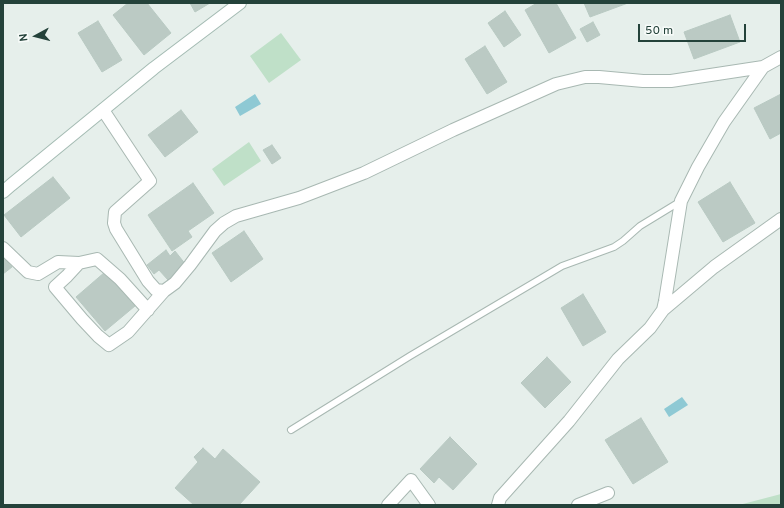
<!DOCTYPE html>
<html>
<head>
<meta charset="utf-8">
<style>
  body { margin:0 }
  #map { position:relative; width:784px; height:508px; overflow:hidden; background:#e6efeb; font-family:Overpass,sans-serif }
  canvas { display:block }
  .frame { position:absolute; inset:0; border:4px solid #24423a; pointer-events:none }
  .north { position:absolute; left:16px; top:16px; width:40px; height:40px; -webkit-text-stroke:3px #f7fbf9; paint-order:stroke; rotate:263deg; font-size:11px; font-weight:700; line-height:16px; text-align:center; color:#24423a }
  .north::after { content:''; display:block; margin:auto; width:14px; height:18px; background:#24423a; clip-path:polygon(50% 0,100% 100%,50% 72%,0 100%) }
  .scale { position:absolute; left:638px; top:24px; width:108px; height:18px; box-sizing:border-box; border:2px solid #24423a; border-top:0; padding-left:5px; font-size:12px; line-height:14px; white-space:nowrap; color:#24423a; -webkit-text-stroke:3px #f7fbf9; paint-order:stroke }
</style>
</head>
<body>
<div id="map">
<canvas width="784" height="508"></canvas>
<div class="frame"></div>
<div class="north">N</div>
<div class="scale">50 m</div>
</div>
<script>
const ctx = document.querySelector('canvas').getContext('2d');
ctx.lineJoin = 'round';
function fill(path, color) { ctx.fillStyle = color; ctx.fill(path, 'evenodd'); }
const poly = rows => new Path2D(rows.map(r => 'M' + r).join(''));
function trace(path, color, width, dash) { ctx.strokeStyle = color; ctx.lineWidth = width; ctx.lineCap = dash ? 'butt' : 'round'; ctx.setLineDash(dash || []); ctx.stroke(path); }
const green = poly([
  [281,33,301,60,269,83,250,56],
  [249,142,261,161,224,186,212,169],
  [781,494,781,505,739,505]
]);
const water = poly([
  [255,94,261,104,240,116,235,107],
  [682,397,688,405,669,417,664,409]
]);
const building = poly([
  [128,3,147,3,171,33,144,55,113,15,128,3],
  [190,3,210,3,195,12,190,3],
  [537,3,556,3,576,38,549,53,525,10,537,3],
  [584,3,628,3,590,17,584,3],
  [505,11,521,35,504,47,488,23,505,11],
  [730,15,740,42,694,59,684,32,730,15],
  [98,21,122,60,102,72,78,33,98,21],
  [593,22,600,35,587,42,580,29,593,22],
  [485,46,507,82,487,94,465,59,485,46],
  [781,94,781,133,770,139,754,108,781,94],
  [181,110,198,132,165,157,148,135,181,110],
  [272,145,281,158,272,164,263,150,272,145],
  [53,177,70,198,21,237,4,215,53,177],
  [730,182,755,223,723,242,698,202,730,182],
  [193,183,214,213,188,231,192,237,172,251,148,215,193,183],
  [244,231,263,259,231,282,212,253,244,231],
  [166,250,170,256,175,251,186,265,168,280,159,270,154,274,147,265,166,250],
  [3,256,12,267,3,274,3,256],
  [105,272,135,306,105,331,76,297,105,272],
  [583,294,606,332,583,346,561,308,583,294],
  [547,357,571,382,545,408,521,383,547,357],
  [641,418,668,462,633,484,605,440,641,418],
  [450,437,477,464,453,490,439,477,434,483,420,469,450,437],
  [203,448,215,459,223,449,260,482,239,505,194,505,175,488,198,462,194,457,203,448]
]);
const service = poly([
  [291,430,410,356,562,266,614,247,623,241,640,226,681,201]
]);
const minor = poly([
  [103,110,150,181,115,212,114,223,116,229,148,281,156,290,164,291,175,283,190,265,215,231,224,223,236,216,299,198,364,173,453,130,556,84,585,77,599,77,643,81,671,81,763,67,781,57],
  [3,248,28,272,38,274,58,262,79,263],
  [148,310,120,279,97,259,79,263,67,276,55,287,82,319,98,336,109,345,128,332,164,291],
  [663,310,714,267,781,219],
  [388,505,411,480,429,505],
  [498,505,500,498,569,421,618,359,650,328,663,310,665,301,681,201,698,167,724,122,763,67],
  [578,505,608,493]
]);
const secondary = poly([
  [3,192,11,185,154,68,240,3]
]);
fill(green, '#bfe0c8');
fill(water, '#8ec9d4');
fill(building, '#bbcac4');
trace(building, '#b8c9c2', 1);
trace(service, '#a8b8b2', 8);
trace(minor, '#a8b8b2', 14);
trace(secondary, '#a4bbb3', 14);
trace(service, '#fff', 6);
trace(minor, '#fff', 12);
trace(secondary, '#fff', 12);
</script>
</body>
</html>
